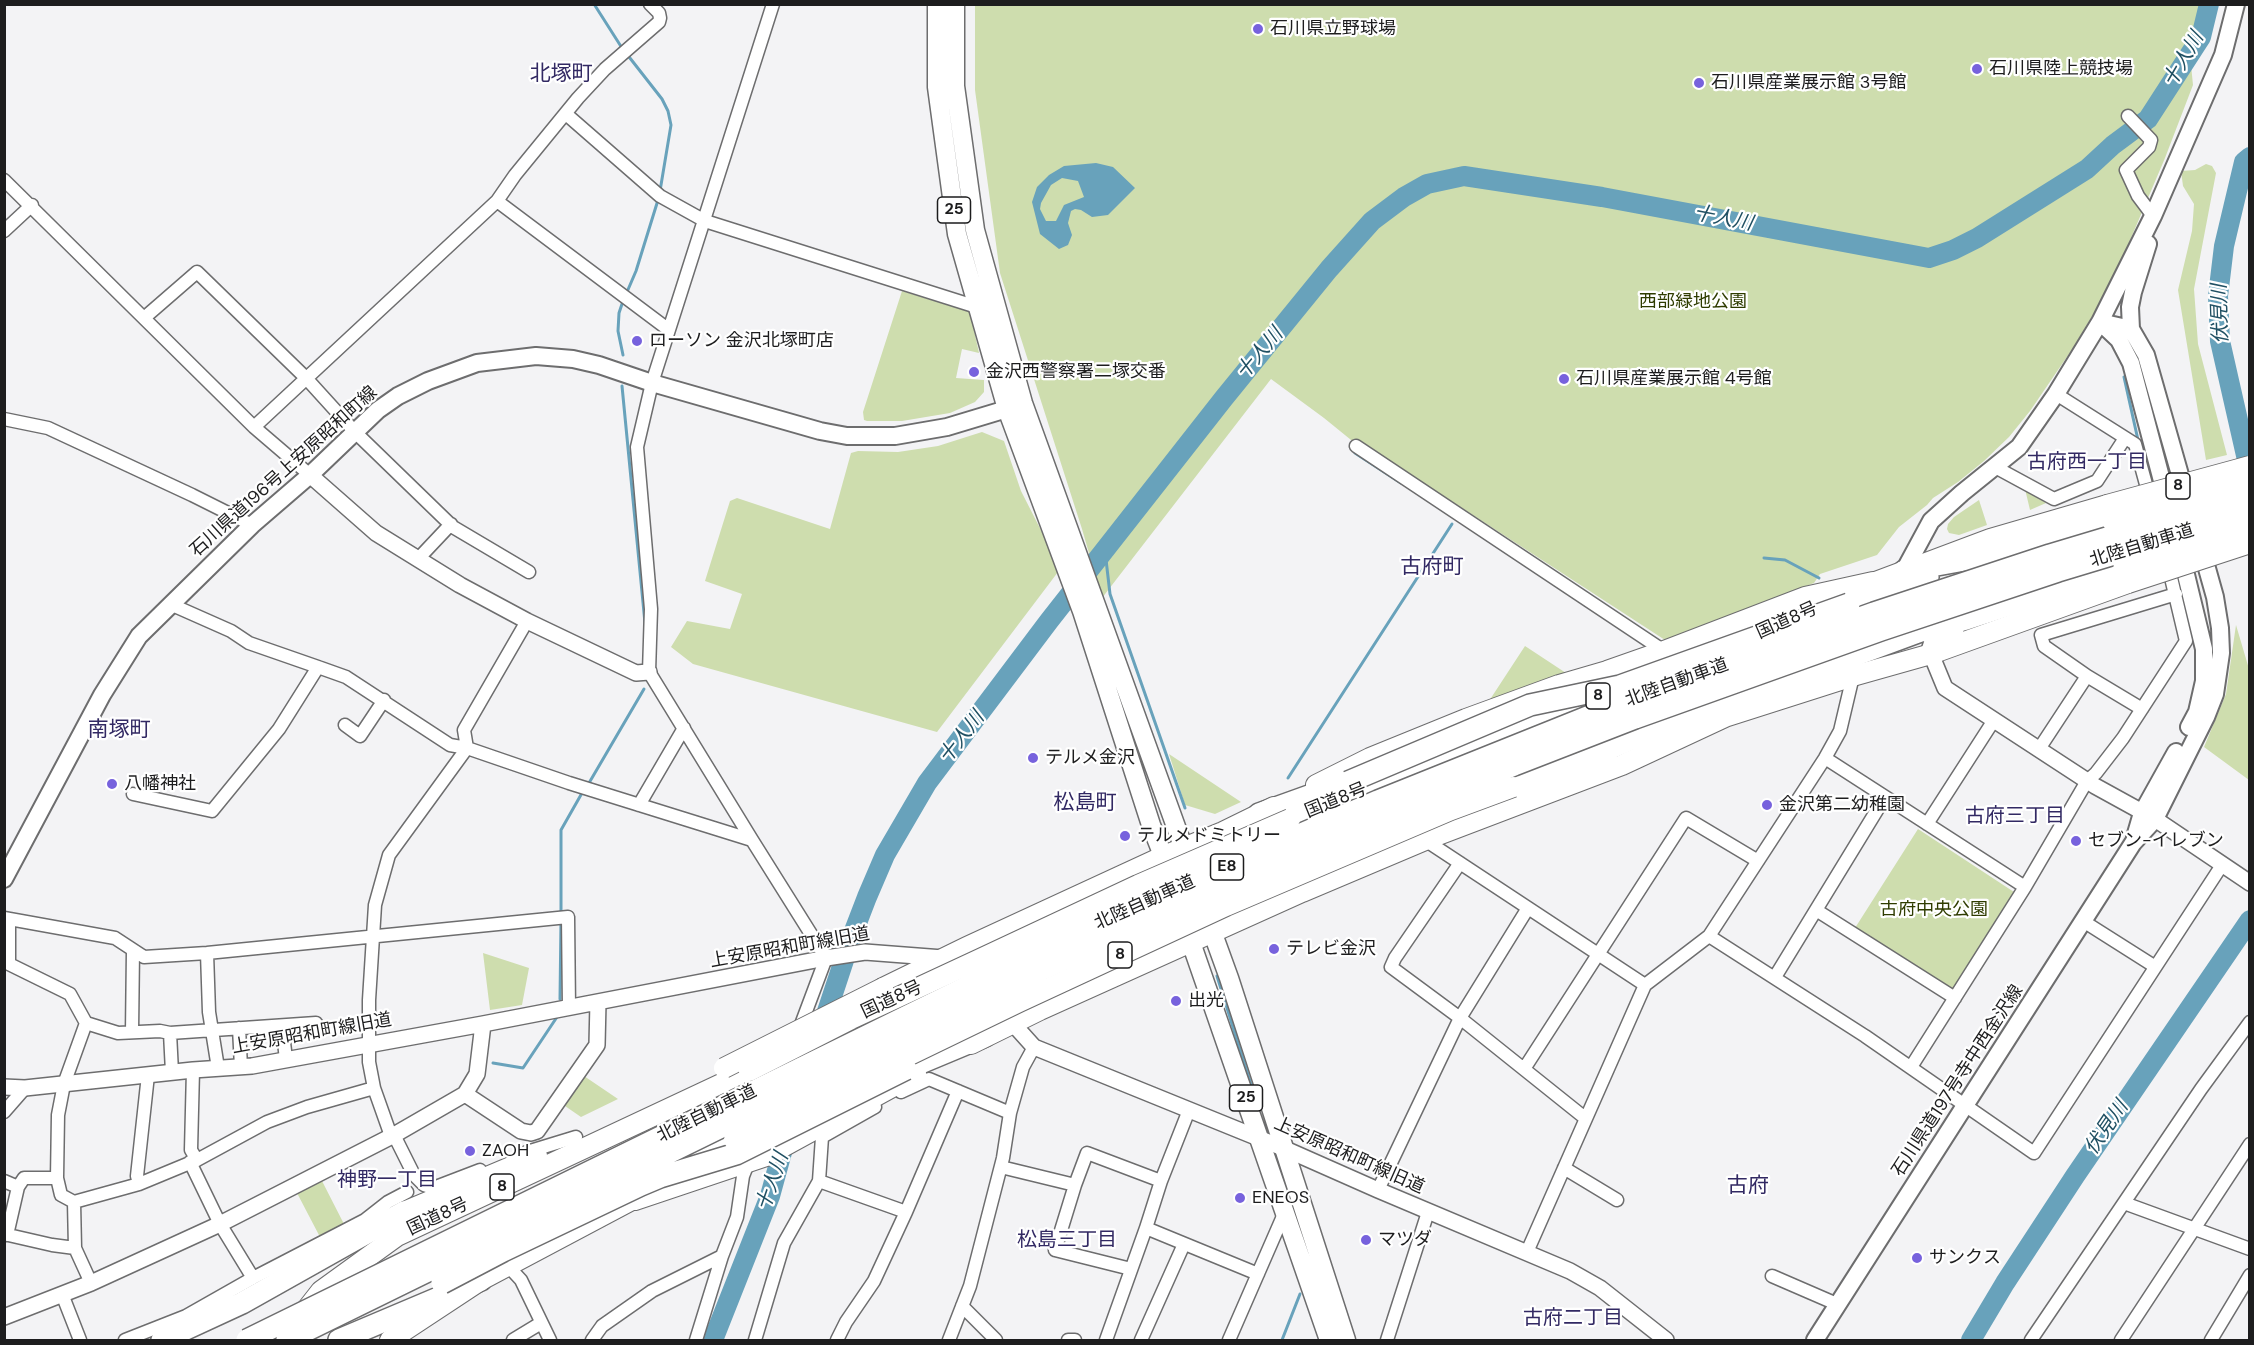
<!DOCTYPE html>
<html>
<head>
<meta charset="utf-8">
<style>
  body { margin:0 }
  #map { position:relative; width:2254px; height:1345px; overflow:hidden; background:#f3f3f5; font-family:"DM Sans",sans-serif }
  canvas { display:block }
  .frame { position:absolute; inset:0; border:6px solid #1d1d1e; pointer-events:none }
</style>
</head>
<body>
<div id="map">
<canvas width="2254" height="1345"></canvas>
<div class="frame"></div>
</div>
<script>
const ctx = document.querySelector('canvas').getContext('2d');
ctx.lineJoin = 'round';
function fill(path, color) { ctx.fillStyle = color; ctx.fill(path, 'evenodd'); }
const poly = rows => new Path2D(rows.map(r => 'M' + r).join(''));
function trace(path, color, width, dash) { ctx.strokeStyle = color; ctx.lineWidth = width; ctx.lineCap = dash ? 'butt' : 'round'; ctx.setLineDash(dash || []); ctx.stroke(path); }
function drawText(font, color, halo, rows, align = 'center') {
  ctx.font = font + ' "DM Sans","Noto Sans JP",sans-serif'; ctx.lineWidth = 4.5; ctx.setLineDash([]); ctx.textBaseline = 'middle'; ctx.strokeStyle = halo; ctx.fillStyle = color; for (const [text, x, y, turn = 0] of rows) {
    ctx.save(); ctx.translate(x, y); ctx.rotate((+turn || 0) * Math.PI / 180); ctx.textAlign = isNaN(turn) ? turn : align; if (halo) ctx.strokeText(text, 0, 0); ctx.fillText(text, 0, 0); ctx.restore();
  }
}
const green = poly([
  [975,5,2204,5,2189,45,2193,85,2165,158,2111,285,2073,348,2030,411,2009,437,1984,461,1958,482,1933,498,1927,505,1899,527,1877,555,1820,574,1814,583,1665,640,1359,441,1356,444,1324,418,1271,379,1102,598,1082,529,1000,273,975,90],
  [2206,164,2212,166,2216,173,2194,289,2198,344,2227,455,2206,460,2178,290,2192,231,2194,204,2183,186,2181,171,2195,170],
  [902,291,970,312,979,353,962,349,956,378,984,380,984,392,975,402,950,413,902,421,867,421,864,420,863,412],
  [982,432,1004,441,1021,491,1047,542,1058,572,937,732,693,664,671,647,687,621,730,629,742,594,705,581,730,501,737,498,830,529,851,453,858,451,898,452,938,446],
  [2025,489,2046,503,2030,510],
  [1979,500,1987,525,1959,535,1949,533,1947,529,1948,524,1954,517],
  [2236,625,2249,669,2249,780,2204,747,2226,694],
  [1525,646,1566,673,1489,701],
  [1169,754,1241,802,1215,814,1185,805],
  [1918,829,2014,892,1953,989,1855,928],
  [483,953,529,968,522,1005,490,1010],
  [584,1076,618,1099,581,1117,565,1106],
  [322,1181,345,1226,320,1237,297,1193]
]);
const water = poly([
  [1096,163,1113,167,1135,188,1108,215,1092,217,1081,210,1075,209,1071,211,1068,223,1072,235,1068,245,1059,249,1040,234,1032,202,1037,187,1049,175,1064,166],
  [1062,178,1078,181,1084,197,1064,205,1056,221,1046,221,1040,209,1041,203,1051,185]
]);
const stream = poly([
  [594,4,622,48],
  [626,53,662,99,668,111,671,125,660,191],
  [627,292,636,271,658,200],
  [622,304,619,313,618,331,623,355],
  [2124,377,2138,440],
  [622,386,645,623],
  [1355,453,1401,483],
  [1105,551,1110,594,1185,808],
  [1764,558,1785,560,1819,578],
  [1288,778,1452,524],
  [589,783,644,689],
  [561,914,561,830,582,793],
  [1217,976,1259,1110],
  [560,999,561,920],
  [493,1063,523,1068,557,1017],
  [1282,1340,1300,1294]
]);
const river = poly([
  [2250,157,2244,162,2224,246,2218,296,2220,341,2250,473],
  [806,1075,852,936,867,897,885,855,927,783,1049,621,1224,398,1329,269,1372,221,1404,197,1427,184,1464,176,1602,197,1929,258,1953,250,1977,238,2087,169,2113,145,2148,119,2201,37,2209,4],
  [713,1340,770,1196,787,1134],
  [1971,1340,2005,1283,2075,1176,2250,920]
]);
const minor = poly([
  [773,4,652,383,637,447,651,609,649,672,752,840,826,958,799,1030],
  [566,114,660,196,705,221,977,307],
  [2128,116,2151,140,2149,147,2126,170,2138,196,2153,216],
  [4,180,254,427,310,475],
  [497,201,669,330],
  [4,231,32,205],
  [144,318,197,272,306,378,355,432,453,527,529,572],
  [2056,394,2135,444,2150,499],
  [4,419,48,428,192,495,252,525],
  [254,427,497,201,515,175,578,98,605,69,659,22,660,18,659,13,650,4],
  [1356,446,1664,651],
  [1995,467,2054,499,2097,481,2125,438],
  [418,559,451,524],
  [318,667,346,677,450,745,467,748,569,783,752,840],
  [2087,676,2044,646,2041,635,2176,594],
  [345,725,360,736,384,700],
  [2039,749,2087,676,2142,709],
  [1825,758,2025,887],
  [133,794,212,811,279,729,318,667,249,643,231,631,170,604],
  [639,805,684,728],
  [1927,824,1994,720],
  [1425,840,1645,985],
  [1460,863,1395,958,1391,967,1460,1018,1585,1118],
  [1816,910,1955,998],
  [4,918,115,938,144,957,207,953,568,917,569,1008],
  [9,919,9,964,70,994,86,1023,118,1033,160,1031,170,1033,316,1023],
  [2083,921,2154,966],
  [1709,936,1825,758,1840,731,1853,676],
  [207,953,209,1012,218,1068],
  [1775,977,1885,797],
  [282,1026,286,1059],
  [239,1028,241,1067],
  [132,1032,133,950],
  [170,1033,172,1072],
  [1911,1067,2025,887,2087,781,2096,773,2123,738,2186,641,2168,565],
  [1524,1069,1686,818,1758,861],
  [193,1070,191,1150,197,1160],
  [901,1092,929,1079,1010,1113],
  [4,1112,25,1088],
  [394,1135,414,1175,424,1185,433,1188,480,1170],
  [391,1136,374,1088,369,1062,369,1000,375,905,389,855,467,748,464,730,527,621],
  [527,1152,576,1137],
  [190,1162,220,1224,253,1278,365,1220,388,1202,407,1192],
  [1001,1167,1075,1185,1087,1153,1161,1181,1146,1228,1258,1274],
  [1564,1168,1617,1200],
  [4,1181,18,1187,24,1178,57,1178],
  [819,1181,906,1212,874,1281,846,1322,837,1340],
  [1161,1181,1189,1110],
  [139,1184,137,1176,148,1075],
  [1075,1185,1055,1250,1131,1269],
  [1378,1190,1460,1018,1528,908],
  [74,1202,61,1195,57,1178,58,1115,64,1084,86,1023],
  [2124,1203,2250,1249],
  [906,1212,958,1091],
  [4,1234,52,1245,75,1248],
  [7,1235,18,1187],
  [1527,1252,1645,985,1709,936,1865,1036,2034,1153,2222,865],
  [508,1266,521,1280,550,1340],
  [1772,1276,1839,1305],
  [91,1283,75,1248,74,1202,139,1184,197,1160,267,1122,307,1107,374,1088],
  [62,1294,80,1340],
  [962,1306,996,1340],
  [125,1340,186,1316,253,1278],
  [513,1340,541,1323],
  [592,1340,602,1326,652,1291,722,1256],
  [696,1340,722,1256,737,1217,743,1176,750,1158],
  [755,1340,784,1243,819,1181,822,1137,875,1107],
  [949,1340,970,1286,1003,1158,1010,1113,1023,1067,1034,1047],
  [1068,1340,1075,1340],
  [1106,1340,1146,1228],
  [1141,1340,1184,1244],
  [1229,1340,1284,1214],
  [1387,1340,1428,1212],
  [2031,1340,2201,1089,2250,1022],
  [2121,1340,2250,1144],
  [2211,1340,2250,1275]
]);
const tertiary = poly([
  [310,475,376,533,460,585,527,621,636,673,649,672],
  [1931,654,1945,688,2095,786,2155,819,2250,883],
  [1007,1017,1034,1047,1283,1148,1378,1190,1570,1271,1600,1288,1666,1340],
  [4,1087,25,1088,193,1070,252,1066,483,1024,826,958,865,952,943,958],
  [465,1094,477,1074,483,1024],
  [4,1317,91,1283,220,1224,394,1135,465,1094,521,1131,531,1133,537,1131,597,1045,598,1002]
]);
const secondary = poly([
  [2100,322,2131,329,2146,355,2186,496],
  [2100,322,2119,340,2131,363,2167,500],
  [2131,329,2130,307,2133,292,2148,244],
  [2181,554,2204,649,2204,681,2197,712,2189,727],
  [1904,571,1931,521,1962,493,2019,447,2056,394,2100,322,2153,216,2223,55,2236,4],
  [2135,837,2142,813,2176,752],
  [4,879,102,695,139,636,252,525,310,475,378,410,398,396,428,381,477,363,536,356,573,359,599,365,652,383,820,431,847,436,895,436,947,427,1020,405],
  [1815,1340,2133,843,2155,819,2206,717,2215,694,2221,653,2220,628,2215,597,2201,547]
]);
const primary = poly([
  [937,4,937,87,957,234,1007,409,1082,611,1151,825,1169,871],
  [955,4,955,86,975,230,1023,403,1188,860],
  [1208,920,1229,978,1346,1340],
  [1186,928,1329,1340]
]);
const trunk = poly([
  [1862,587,1990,539,2107,505],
  [1712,721,1853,676,1931,654,2128,583],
  [1316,785,1370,758,1466,719,1559,685,1607,671,1664,651,1805,597,1873,582],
  [1513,787,1606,752],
  [1290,819,1583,701],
  [883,988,967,947,1164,856,1223,832,1274,807],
  [971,1044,1040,1010,1302,892,1425,840,1622,765,1725,717],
  [694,1161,734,1140],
  [635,1200,766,1156,916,1074],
  [404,1212,537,1156],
  [303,1314,321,1291,397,1236,749,1071],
  [390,1340,481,1280,645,1193]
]);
const motorway = poly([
  [1904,571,1992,555,2112,520],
  [1849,604,1928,577],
  [1931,654,1936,639,1942,632,1955,625],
  [1591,757,1645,733,1921,631,1966,619,2124,567],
  [1259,814,1348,782],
  [906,1069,985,1036],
  [162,1340,242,1303,404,1212],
  [339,1340,481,1280]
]);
const trunkBridge = poly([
  [2107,505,2250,466],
  [2128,583,2250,543],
  [724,1068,883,988],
  [749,1071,851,1019,980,959,1138,885,1290,819],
  [734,1140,1019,1002,1226,906,1451,810,1513,787]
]);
const motorwayBridge = poly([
  [2112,520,2250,479],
  [2124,567,2250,528],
  [1348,782,1530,705,1620,686,1849,604],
  [442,1283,503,1251,641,1185,660,1177,736,1154,906,1069],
  [247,1340,1034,954,1156,897,1378,801,1625,702,1874,613,2050,555,2250,495],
  [287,1340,1041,970,1164,914,1392,816,1514,765,1635,718,1881,630,2058,571,2250,513]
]);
const markers = [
  [1258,29,6,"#7762dd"],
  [1977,69,6,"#7762dd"],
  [1699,83,6,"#7762dd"],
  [637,341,6,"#7762dd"],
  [974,372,6,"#7762dd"],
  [1564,379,6,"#7762dd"],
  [1033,758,6,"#7762dd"],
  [112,784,6,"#7762dd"],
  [1767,805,6,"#7762dd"],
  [1125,836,6,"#7762dd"],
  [2076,841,6,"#7762dd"],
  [1274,949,6,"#7762dd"],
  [1176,1001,6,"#7762dd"],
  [470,1151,6,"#7762dd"],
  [1240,1198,6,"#7762dd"],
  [1366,1240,6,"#7762dd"],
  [1917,1258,6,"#7762dd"]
];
const shields = [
  [954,210,33],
  [2178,486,24],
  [1598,696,24],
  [1227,867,33],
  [1120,955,24],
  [1246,1098,33],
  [502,1187,24]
];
const shieldNames = [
  ["25",954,210],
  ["8",2178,486],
  ["8",1598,696],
  ["E8",1227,867],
  ["8",1120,955],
  ["25",1246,1098],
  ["8",502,1187]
];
const poiNames = [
  ["石川県立野球場",1270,29],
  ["石川県陸上競技場",1989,69],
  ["石川県産業展示館 3号館",1711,83],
  ["ローソン 金沢北塚町店",649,341],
  ["金沢西警察署二塚交番",986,372],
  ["石川県産業展示館 4号館",1576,379],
  ["テルメ金沢",1045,758],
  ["八幡神社",124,784],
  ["金沢第二幼稚園",1779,805],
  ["テルメドミトリー",1137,836],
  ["セブン-イレブン",2088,841],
  ["テレビ金沢",1286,949],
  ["出光",1188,1001],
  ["ZAOH",482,1151],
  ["ENEOS",1252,1198],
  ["マツダ",1378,1240],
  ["サンクス",1929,1258]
];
const parkNames = [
  ["西部緑地公園",1693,302],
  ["古府中央公園",1934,910]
];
const streetNames = [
  ["石川県道196号上安原昭和町線",284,472,-42],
  ["北陸自動車道",2142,546,-17],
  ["国道8号",1787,621,-24],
  ["北陸自動車道",1677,683,-20],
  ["国道8号",1336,801,-22],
  ["北陸自動車道",1145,903,-24],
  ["上安原昭和町線旧道",790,948,-10],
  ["国道8号",892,1000,-25],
  ["上安原昭和町線旧道",312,1034,-10],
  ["石川県道197号寺中西金沢線",1958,1081,-57],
  ["北陸自動車道",707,1114,-26],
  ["上安原昭和町線旧道",1349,1156,24],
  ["国道8号",438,1217,-25]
];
const waterNames = [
  ["十人川",2184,60,-60],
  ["十人川",1723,219,11],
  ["伏見川",2221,314,-92],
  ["十人川",1260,354,-50],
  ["十人川",962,738,-52],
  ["伏見川",2107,1128,-56],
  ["十人川",773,1182,-71]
];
const neighbourhoodNames = [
  ["古府西一丁目",2087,463],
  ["古府三丁目",2015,817],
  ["神野一丁目",387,1181],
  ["松島三丁目",1067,1241],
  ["古府二丁目",1573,1319]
];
const quarterNames = [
  ["北塚町",561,74],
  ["古府町",1432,567],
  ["南塚町",119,730],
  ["松島町",1085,803],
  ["古府",1748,1186]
];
fill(green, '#ceddae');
fill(water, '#68a2bb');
trace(stream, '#68a2bb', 3);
trace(river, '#68a2bb', 20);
trace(minor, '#6d6d6e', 15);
trace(tertiary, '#6d6d6e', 18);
trace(secondary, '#6d6d6e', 20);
trace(primary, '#6d6d6e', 21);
trace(trunk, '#6d6d6e', 22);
trace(motorway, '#6d6d6e', 24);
trace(minor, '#fff', 12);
trace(tertiary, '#fff', 15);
trace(secondary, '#fff', 16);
trace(primary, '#fff', 18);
trace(trunk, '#fff', 20);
trace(motorway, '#fff', 21);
trace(trunkBridge, '#6d6d6e', 22, []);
trace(motorwayBridge, '#6d6d6e', 24, []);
trace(trunkBridge, '#fff', 20);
trace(motorwayBridge, '#fff', 21);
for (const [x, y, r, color] of markers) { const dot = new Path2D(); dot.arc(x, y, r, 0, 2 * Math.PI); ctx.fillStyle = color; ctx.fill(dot); trace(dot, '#fff', 2); }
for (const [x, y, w] of shields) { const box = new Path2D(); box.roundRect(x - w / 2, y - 13, w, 26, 4.5); ctx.fillStyle = '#fff'; ctx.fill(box); trace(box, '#1d1d1e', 1.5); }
drawText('bold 16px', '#1d1d1e', null, shieldNames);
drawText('18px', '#1d1d1e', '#fff', poiNames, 'left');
drawText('18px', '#2f3c00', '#fff', parkNames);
drawText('18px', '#1d1d1e', '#fff', streetNames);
drawText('italic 20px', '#205063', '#fff', waterNames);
drawText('20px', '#322963', '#fff', neighbourhoodNames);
drawText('21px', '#322963', '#fff', quarterNames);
</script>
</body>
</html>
